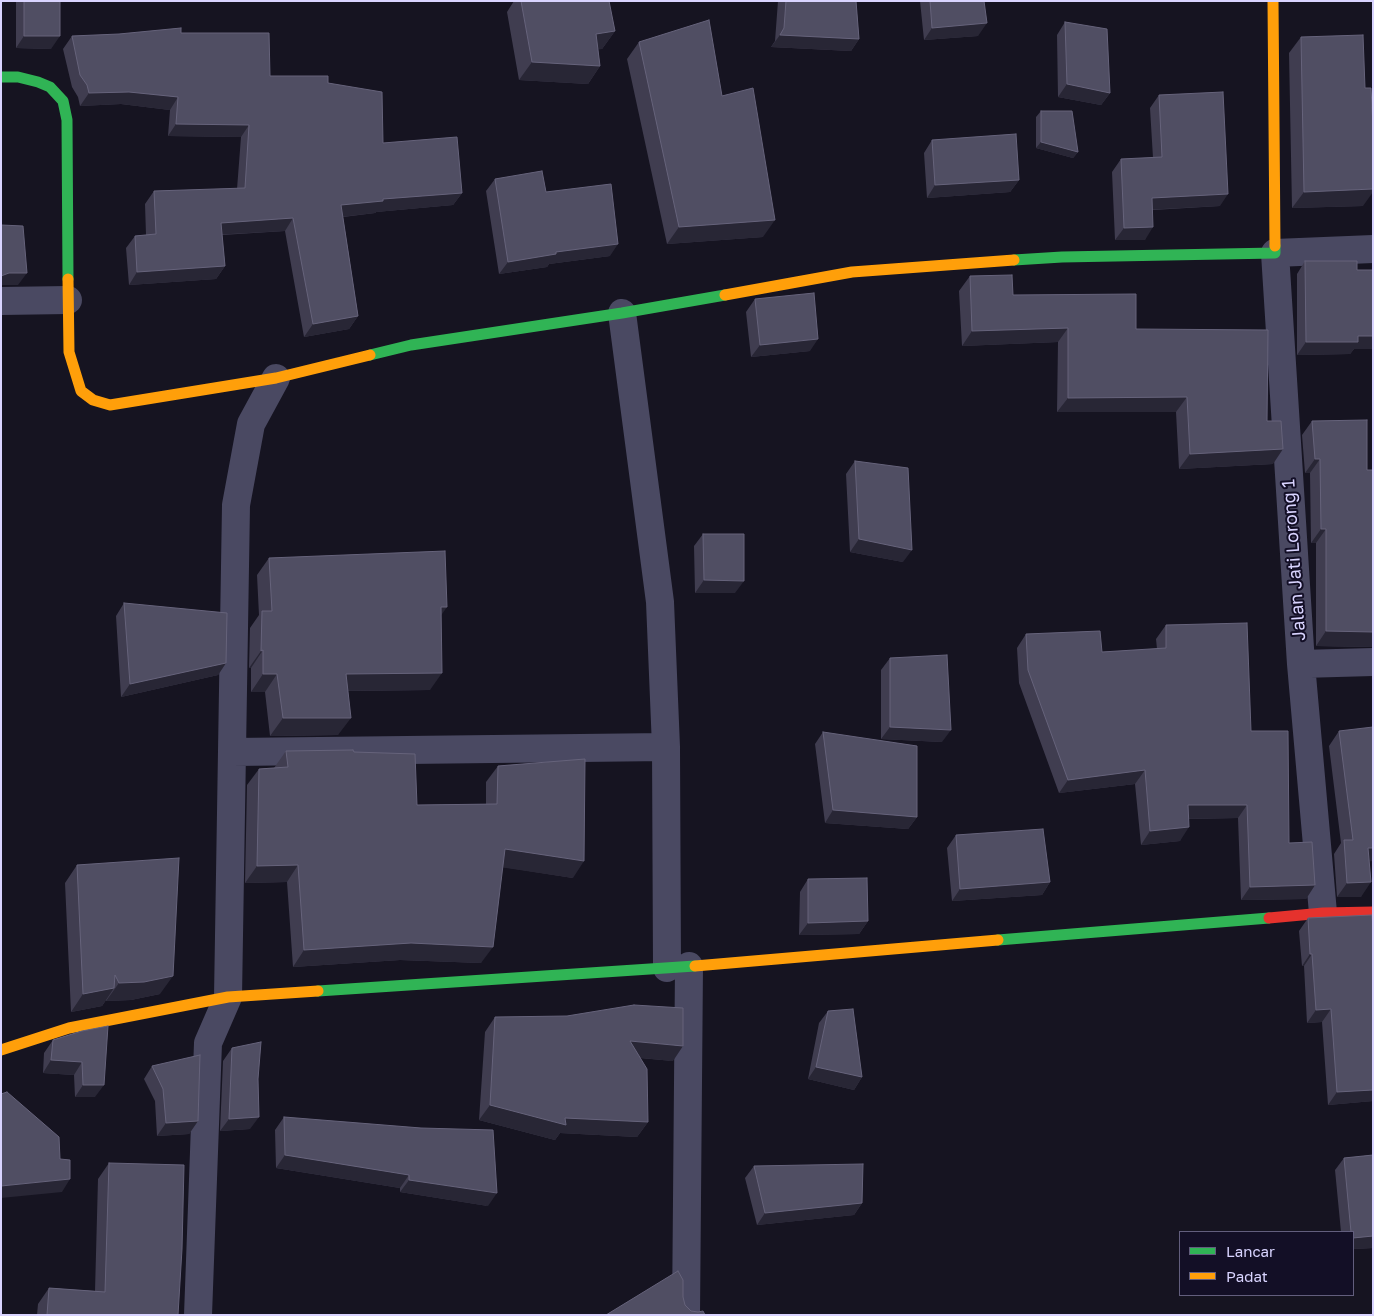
<!DOCTYPE html>
<html>
<head>
<meta charset="utf-8">
<style>
  body { margin:0 }
  #map { position:relative; width:1374px; height:1316px; overflow:hidden; background:#161421; font-family:"Golos Text",sans-serif }
  canvas { display:block }
  .frame { position:absolute; inset:0; border:2px solid #d9d4ff; pointer-events:none }
  .legend { position:absolute; left:1179px; top:1231px; width:175px; height:65px; box-sizing:border-box; background:#130f26; border:1px solid #625e7d; margin:0; padding:6px 9px; list-style:none; font-size:15px; color:#d9d4ff }
  .legend li { display:flex; align-items:center; gap:10px; height:25px }
  .legend b { width:25px; border:1px solid #625e7d }
</style>
</head>
<body>
<div id="map">
<canvas width="1374" height="1316"></canvas>
<div class="frame"></div>
<ul class="legend">
<li><b style="height:6px;background:#30b455"></b>Lancar</li>
<li><b style="height:6px;background:#ff9f0a"></b>Padat</li>
</ul>
</div>
<script>
const ctx = document.querySelector('canvas').getContext('2d');
ctx.lineJoin = 'round';
const poly = rows => new Path2D(rows.map(r => 'M' + r).join(''));
function trace(path, color, width, dash) { ctx.strokeStyle = color; ctx.lineWidth = width; ctx.lineCap = dash ? 'butt' : 'round'; ctx.setLineDash(dash || []); ctx.stroke(path); }
function fill(path, color) { ctx.fillStyle = color; ctx.fill(path, 'evenodd'); }
function drawText(font, color, halo, rows, align = 'center') {
  ctx.font = font + ' "Golos Text",sans-serif'; ctx.lineWidth = 4; ctx.setLineDash([]); ctx.textBaseline = 'middle'; ctx.strokeStyle = halo; ctx.fillStyle = color; for (const [text, x, y, turn = 0] of rows) {
    ctx.save(); ctx.translate(x, y); ctx.rotate((+turn || 0) * Math.PI / 180); ctx.textAlign = isNaN(turn) ? turn : align; if (halo) ctx.strokeText(text, 0, 0); ctx.fillText(text, 0, 0); ctx.restore();
  }
}
const street = poly([
  [1,301,68,300],
  [622,313,660,602,666,747,667,968],
  [1301,664,1373,662],
  [233,752,666,747],
  [1323,913,1301,664,1275,253,1373,249],
  [198,1315,208,1043,228,997,236,505,251,424,276,378],
  [686,1315,689,966]
]);
const fast = poly([
  [1,77,18,77,38,82,50,87,63,101,67,120,68,279],
  [1014,260,1062,257,1275,253,1275,246],
  [370,355,411,345,622,313,725,295],
  [998,940,1269,918],
  [318,991,695,966]
]);
const slow = poly([
  [1273,1,1275,246],
  [68,279,69,352,81,391,93,400,110,405,276,378,370,355],
  [725,295,852,272,1014,260],
  [695,966,998,940],
  [1,1050,69,1028,228,997,318,991]
]);
const jam = poly([
  [1269,918,1323,913,1373,912]
]);
const wall = poly([
  [16,1,60,1,51,49,16,48],
  [514,1,609,1,615,31,602,49,598,49,600,66,588,84,519,80,507,12],
  [778,1,856,1,859,39,851,51,771,47,775,41],
  [920,1,984,1,978,36,924,40],
  [1065,22,1110,93,1101,105,1058,97,1057,35],
  [181,33,270,76,328,83,383,143,462,193,453,205,376,212,375,213,343,217,358,316,349,329,304,337,285,231,222,235,225,266,216,279,129,285,126,248,135,236,146,235,145,204,154,191,237,189,241,137,168,136,170,110,121,104,80,106,78,97,72,87,63,49,72,36],
  [1301,37,1363,206,1292,208,1289,53],
  [639,42,722,96,763,237,667,244,627,59],
  [1159,95,1220,206,1153,210,1145,240,1115,240,1112,172,1121,159,1153,158,1150,108],
  [1041,111,1078,152,1073,158,1036,148,1036,117],
  [932,140,1019,180,1010,192,927,198,924,153],
  [495,179,546,192,610,256,549,264,547,267,499,274,486,191],
  [1305,261,1357,270,1373,270,1373,349,1354,349,1350,354,1297,355,1297,274],
  [970,276,1013,295,1136,329,1267,421,1273,464,1179,469,1176,412,1057,412,1058,342,962,346,959,291],
  [755,299,810,351,751,357,746,312],
  [1312,421,1367,470,1373,647,1316,646,1316,543,1311,543,1310,473,1305,473,1302,435],
  [855,461,903,562,850,552,846,474],
  [703,534,735,593,695,593,694,546],
  [269,558,441,614,430,690,348,691,338,735,270,736,265,692,251,692,251,668,249,668,250,628,259,615,257,575],
  [124,603,226,663,218,675,121,697,116,616],
  [1166,625,1251,731,1289,843,1315,885,1306,899,1241,900,1238,818,1189,819,1180,841,1141,845,1135,784,1059,793,1019,683,1017,648,1026,634,1102,652,1157,649,1156,639],
  [890,658,942,742,881,739,881,670],
  [1339,731,1373,861,1369,861,1361,897,1337,897,1334,854,1341,843,1329,746],
  [823,732,917,817,908,829,825,823,815,744],
  [286,751,354,752,417,805,486,804,486,782,498,766,573,878,503,867,481,963,400,960,293,967,287,882,245,883,247,785,259,769,274,768],
  [956,835,1050,882,1042,895,952,901,947,848],
  [77,865,160,994,131,1000,106,1001,106,1000,102,1006,71,1012,65,883],
  [808,879,868,921,859,934,799,935,800,892],
  [1308,918,1373,1101,1328,1105,1322,1022,1307,1023,1304,966,1302,966,1299,931],
  [828,1011,862,1077,854,1090,808,1079,819,1023],
  [495,1017,673,1061,640,1058,648,1122,637,1137,560,1133,555,1140,479,1120,485,1032],
  [82,1031,95,1097,75,1097,74,1075,43,1073,44,1053,53,1040],
  [232,1048,250,1129,220,1131,223,1061],
  [152,1066,198,1121,189,1134,157,1136,155,1101,144,1079],
  [284,1117,488,1206,400,1192,400,1188,276,1168,275,1130],
  [1373,1155,1373,1248,1353,1249,1353,1232,1341,1232,1335,1170,1344,1158],
  [109,1163,178,1315,37,1315,38,1304,49,1288,95,1291,98,1179],
  [754,1166,862,1203,854,1215,757,1225,745,1178]
]);
const shadedWall = poly([
  [987,23,978,36,924,40,932,28],
  [615,31,602,49,584,52,596,34],
  [780,35,859,39,851,51,771,47],
  [24,36,60,36,51,49,16,48],
  [532,62,600,66,588,84,519,80],
  [1067,84,1110,93,1101,105,1058,97],
  [129,92,178,97,170,110,121,104,80,106,89,93],
  [176,124,249,125,241,137,168,136],
  [1041,142,1078,152,1073,158,1036,148],
  [1019,180,1010,192,927,198,935,185],
  [1373,189,1373,192,1363,206,1292,208,1304,192],
  [462,193,453,205,376,212,375,213,332,218,341,205,383,199],
  [1228,194,1220,206,1144,210,1152,198],
  [293,218,285,231,212,235,221,223],
  [775,220,763,237,667,244,679,227],
  [1153,227,1145,240,1115,240,1124,228],
  [618,244,610,256,549,264,547,267,499,274,508,262,556,252],
  [225,266,216,279,129,285,137,272],
  [9,273,27,273,18,285,1,285,1,276],
  [358,316,349,329,304,337,313,324],
  [1068,328,1058,342,962,346,972,331],
  [1358,336,1373,336,1373,349,1354,349,1350,354,1297,355,1306,342],
  [818,339,810,351,751,357,760,345],
  [1187,397,1176,412,1057,412,1068,398],
  [1283,449,1273,464,1179,469,1190,454],
  [1315,459,1320,459,1310,473,1305,473],
  [1321,529,1326,529,1316,543,1311,543],
  [859,539,912,550,903,562,850,552],
  [704,580,744,581,735,593,695,593],
  [441,607,447,607,435,624],
  [1326,631,1373,632,1373,647,1316,646],
  [263,650,251,668,249,668,261,651],
  [226,663,218,675,121,697,130,684],
  [442,673,430,690,334,691,346,674],
  [263,674,277,674,265,692,251,692],
  [283,718,351,718,338,735,270,736],
  [890,727,951,730,942,742,881,739],
  [1145,770,1135,784,1059,793,1068,780],
  [1188,805,1247,805,1238,818,1178,819],
  [833,810,917,817,908,829,825,823],
  [1189,827,1180,841,1141,845,1150,831],
  [1368,848,1373,848,1373,861,1358,863],
  [505,849,584,861,573,878,493,866],
  [298,865,287,882,245,883,257,866],
  [1050,882,1042,895,952,901,960,889],
  [1371,882,1361,897,1337,897,1347,883],
  [1315,885,1306,899,1241,900,1250,887],
  [868,921,859,934,799,935,808,923],
  [411,943,493,947,481,963,400,960,293,967,304,950],
  [1310,954,1312,954,1304,966,1302,966],
  [173,976,160,994,131,1000,106,1001,119,983],
  [114,988,102,1006,71,1012,83,994],
  [1331,1009,1322,1022,1307,1023,1316,1010],
  [630,1041,683,1046,673,1061,620,1056],
  [51,1060,82,1062,74,1075,43,1073],
  [816,1067,862,1077,854,1090,808,1079],
  [83,1085,104,1085,95,1097,75,1097],
  [1373,1090,1373,1101,1328,1105,1337,1092],
  [490,1105,565,1118,648,1122,637,1137,560,1133,555,1140,479,1120],
  [259,1117,250,1129,220,1131,229,1119],
  [198,1121,189,1134,157,1136,166,1123],
  [285,1155,409,1175,400,1188,276,1168],
  [70,1179,62,1192,1,1198,1,1186],
  [409,1180,497,1193,488,1206,400,1192],
  [862,1203,854,1215,757,1225,765,1213],
  [1373,1236,1373,1248,1353,1249,1353,1238]
]);
const building = poly([
  [24,1,60,1,60,36,24,36,24,1],
  [521,1,609,1,615,31,596,34,600,66,532,62,521,1],
  [786,1,856,1,859,39,780,35,784,28,786,1],
  [930,1,984,1,987,23,932,28,930,1],
  [709,20,722,96,753,88,775,220,679,227,639,42,709,20],
  [1065,22,1107,29,1110,93,1067,84,1065,22],
  [181,28,181,33,269,33,270,76,328,76,328,83,382,92,383,143,457,137,462,193,383,199,383,201,341,205,358,316,313,324,293,218,221,223,225,266,137,272,135,236,156,234,154,191,245,188,249,125,176,124,178,97,129,92,89,93,87,85,80,75,72,36,119,34,181,28],
  [1363,35,1365,88,1371,88,1373,127,1373,189,1304,192,1301,37,1363,35],
  [1223,92,1228,194,1152,198,1153,227,1124,228,1121,159,1162,157,1159,95,1223,92],
  [1041,111,1072,111,1078,152,1041,142,1041,111],
  [1016,134,1019,180,935,185,932,140,1016,134],
  [542,171,546,192,611,184,618,244,556,252,556,254,508,262,495,179,542,171],
  [1,225,23,226,27,273,9,273,1,276,1,225],
  [1305,261,1357,261,1357,270,1373,270,1373,336,1358,336,1358,342,1306,342,1305,261],
  [1012,275,1013,295,1136,294,1136,329,1268,330,1267,421,1281,421,1283,449,1190,454,1187,397,1068,398,1068,328,972,331,970,276,1012,275],
  [814,293,818,339,760,345,755,299,814,293],
  [1367,420,1367,470,1373,470,1373,632,1326,631,1326,529,1321,529,1320,459,1315,459,1312,421,1367,420],
  [855,461,908,468,912,550,859,539,855,461],
  [703,534,744,534,744,581,704,580,703,534],
  [445,551,447,607,441,607,442,673,346,674,351,718,283,718,277,674,263,674,263,650,261,651,262,611,272,611,269,558,445,551],
  [124,603,227,613,226,663,130,684,124,603],
  [1247,623,1251,731,1288,731,1289,843,1312,842,1315,885,1250,887,1247,805,1188,805,1189,827,1150,831,1145,770,1068,780,1028,670,1026,634,1100,631,1102,652,1166,648,1166,625,1247,623],
  [947,655,951,730,890,727,890,658,947,655],
  [1373,727,1373,848,1368,848,1371,882,1347,883,1344,840,1353,840,1339,731,1373,727],
  [823,732,917,746,917,817,833,810,823,732],
  [353,750,354,752,415,754,417,805,497,804,498,766,585,759,584,861,505,849,493,947,411,943,304,950,298,865,257,866,259,769,288,767,286,751,353,750],
  [1043,829,1050,882,960,889,956,835,1043,829],
  [179,858,173,976,144,982,119,983,115,975,114,988,83,994,77,865,179,858],
  [867,878,868,921,808,923,808,879,867,878],
  [1372,915,1373,929,1373,1090,1337,1092,1331,1009,1316,1010,1312,954,1310,954,1308,918,1372,915],
  [634,1005,683,1008,683,1046,630,1041,647,1069,648,1122,565,1118,566,1125,490,1105,495,1017,567,1016,634,1005],
  [853,1009,862,1077,816,1067,828,1011,853,1009],
  [108,1026,104,1085,83,1085,82,1062,51,1060,53,1040,82,1031,108,1026],
  [261,1042,258,1079,259,1117,229,1119,232,1048,261,1042],
  [200,1055,198,1121,166,1123,163,1089,152,1066,200,1055],
  [7,1092,59,1137,60,1159,70,1160,70,1179,1,1186,1,1094,7,1092],
  [284,1117,421,1128,493,1130,497,1193,409,1180,409,1175,285,1155,284,1117],
  [1373,1155,1373,1236,1353,1238,1353,1232,1351,1232,1344,1158,1373,1155],
  [109,1163,184,1165,182,1249,178,1315,47,1315,49,1288,105,1292,109,1163],
  [863,1164,862,1203,765,1213,754,1166,863,1164],
  [678,1271,683,1280,683,1297,685,1305,691,1311,698,1312,703,1311,705,1315,606,1315,678,1271]
]);
const streetNames = [
  ["Jalan Jati Lorong 1",1294,560,-94]
];
trace(street, '#4a4962', 28);
trace(fast, '#30b455', 11);
trace(slow, '#ff9f0a', 11);
trace(jam, '#e5322d', 11);
fill(wall, '#403d50');
fill(shadedWall, '#282635');
fill(building, '#504e63');
trace(building, '#66637b', 1);
drawText('18px', '#d9d4ff', '#130f26', streetNames);
</script>
</body>
</html>
